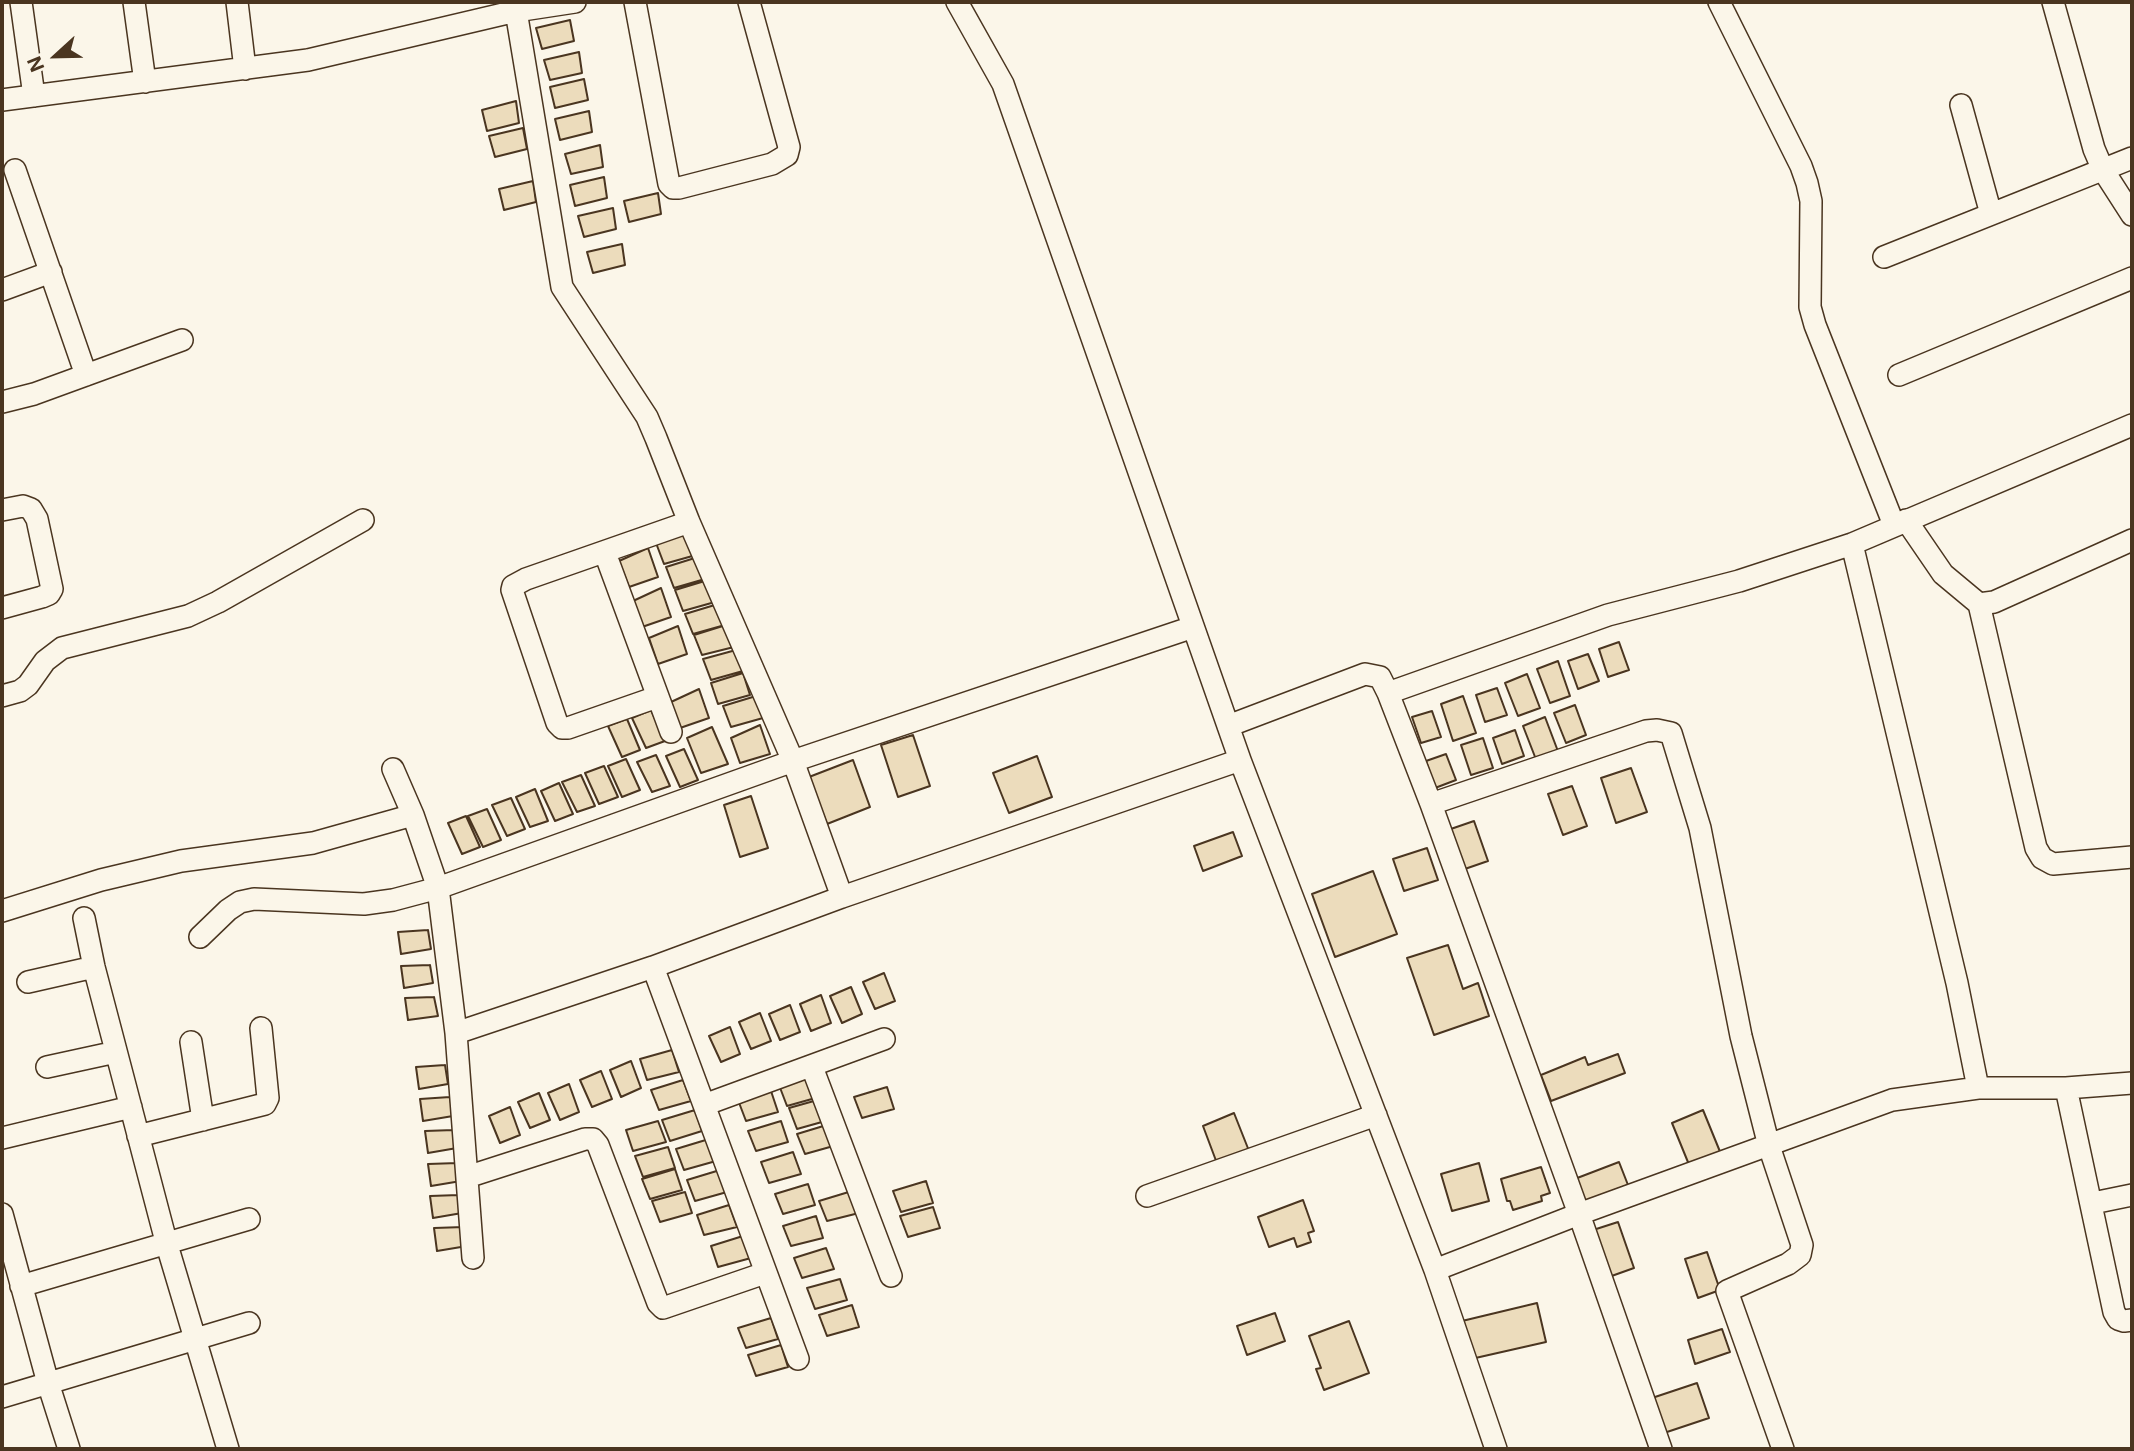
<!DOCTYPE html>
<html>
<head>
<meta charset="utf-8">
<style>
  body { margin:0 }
  #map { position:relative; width:2134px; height:1451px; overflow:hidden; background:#fbf6e9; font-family:Inter,sans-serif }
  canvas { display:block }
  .frame { position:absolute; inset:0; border:4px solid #4a3520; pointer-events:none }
  .north { position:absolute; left:21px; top:21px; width:70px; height:70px; -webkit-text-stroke:5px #fbf6e9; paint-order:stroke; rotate:248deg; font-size:19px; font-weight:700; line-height:28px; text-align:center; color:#4a3520 }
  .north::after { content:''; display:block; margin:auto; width:24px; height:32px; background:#4a3520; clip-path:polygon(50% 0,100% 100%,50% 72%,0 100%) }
</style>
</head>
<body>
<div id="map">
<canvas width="2134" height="1451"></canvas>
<div class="frame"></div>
<div class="north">N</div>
</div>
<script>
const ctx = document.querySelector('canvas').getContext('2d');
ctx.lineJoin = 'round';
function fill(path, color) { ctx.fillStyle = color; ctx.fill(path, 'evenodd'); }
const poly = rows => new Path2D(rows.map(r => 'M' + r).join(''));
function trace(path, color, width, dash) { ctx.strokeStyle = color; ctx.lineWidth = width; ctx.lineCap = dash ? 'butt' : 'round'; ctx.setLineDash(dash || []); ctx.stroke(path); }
const building = poly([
  [570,20,574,41,542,49,536,28,570,20],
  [579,52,582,73,550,80,544,60,579,52],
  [584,79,588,100,555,108,550,87,584,79],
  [516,101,519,123,487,131,482,110,516,101],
  [589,111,592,132,560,140,555,119,589,111],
  [523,128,527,149,495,157,489,136,523,128],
  [600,145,603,167,571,174,565,154,600,145],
  [604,177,607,198,575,206,570,185,604,177],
  [533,181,536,202,504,210,499,189,533,181],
  [658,193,661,214,629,222,624,201,658,193],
  [613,208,616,229,584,237,578,216,613,208],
  [622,244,625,265,593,273,587,252,622,244],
  [689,533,696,555,664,564,656,543,689,533],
  [648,548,658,577,629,587,619,561,648,548],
  [698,557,705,579,674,588,666,567,698,557],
  [708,580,715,602,683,611,675,590,708,580],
  [661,588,671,617,642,627,633,601,661,588],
  [718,604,725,625,693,634,685,614,718,604],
  [726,625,734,647,702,655,694,635,726,625],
  [678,626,687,654,658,664,649,638,678,626],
  [1619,642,1629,670,1608,677,1599,649,1619,642],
  [736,650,743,671,711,680,703,659,736,650],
  [1588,654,1599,681,1578,689,1568,661,1588,654],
  [1558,661,1570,696,1550,703,1537,669,1558,661],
  [743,673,750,695,718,704,711,683,743,673],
  [1527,674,1540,708,1518,716,1505,683,1527,674],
  [1497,688,1507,715,1485,722,1476,695,1497,688],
  [699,689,709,718,680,728,671,702,699,689],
  [756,696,763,718,731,727,723,706,756,696],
  [1463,696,1476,733,1453,741,1441,704,1463,696],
  [1575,705,1586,735,1566,743,1554,713,1575,705],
  [651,710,665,741,646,748,632,718,651,710],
  [1432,711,1441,737,1421,743,1412,717,1432,711],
  [1545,717,1559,754,1537,762,1523,726,1545,717],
  [627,719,640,750,622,757,608,726,627,719],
  [760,725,770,754,740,763,731,738,760,725],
  [712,727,728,764,701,773,687,738,712,727],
  [1515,730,1524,756,1502,764,1493,738,1515,730],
  [913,735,930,786,898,797,881,745,913,735],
  [1483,738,1493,768,1471,775,1461,745,1483,738],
  [684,749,698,780,680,787,666,756,684,749],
  [1446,754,1456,780,1435,788,1426,761,1446,754],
  [656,755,670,786,652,792,637,762,656,755],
  [1037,756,1052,797,1009,813,993,773,1037,756],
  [626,759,640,790,622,797,608,766,626,759],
  [853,760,870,807,827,824,809,777,853,760],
  [604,766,618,797,599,804,585,773,604,766],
  [1631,768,1647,812,1616,823,1601,778,1631,768],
  [581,775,595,806,577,812,562,782,581,775],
  [559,783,573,814,555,821,541,791,559,783],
  [1572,786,1587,826,1563,835,1548,794,1572,786],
  [535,789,548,821,530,827,516,797,535,789],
  [751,796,768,848,740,857,724,805,751,796],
  [511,798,525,829,507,836,492,805,511,798],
  [487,809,501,840,483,847,468,816,487,809],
  [466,816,480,847,462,854,448,823,466,816],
  [1474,821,1488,861,1459,871,1445,831,1474,821],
  [1233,832,1242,856,1203,871,1194,846,1233,832],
  [1427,848,1438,880,1404,891,1393,859,1427,848],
  [1373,871,1397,934,1335,957,1312,894,1373,871],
  [428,930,431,949,401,954,398,932,428,930],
  [1448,945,1463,989,1478,983,1489,1016,1434,1035,1407,958,1448,945],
  [430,965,433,983,404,988,401,966,430,965],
  [884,973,895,1001,875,1009,863,982,884,973],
  [851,987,862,1014,842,1023,830,996,851,987],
  [821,995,831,1023,811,1031,800,1004,821,995],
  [434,997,438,1016,408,1020,405,998,434,997],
  [790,1005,800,1032,780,1040,769,1014,790,1005],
  [760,1013,771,1041,751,1049,739,1022,760,1013],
  [730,1027,740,1054,721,1062,709,1036,730,1027],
  [672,1050,679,1072,647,1080,640,1059,672,1050],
  [1618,1054,1625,1073,1551,1101,1541,1075,1585,1057,1588,1065,1618,1054],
  [631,1061,641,1088,621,1097,610,1070,631,1061],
  [445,1065,448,1084,419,1089,416,1067,445,1065],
  [601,1071,612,1099,592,1107,580,1080,601,1071],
  [812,1075,819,1097,787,1106,779,1085,812,1075],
  [683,1080,691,1101,659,1110,651,1090,683,1080],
  [569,1084,579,1112,560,1120,548,1093,569,1084],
  [887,1087,894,1109,862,1118,854,1097,887,1087],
  [771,1091,778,1112,746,1121,738,1100,771,1091],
  [539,1093,550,1120,530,1128,518,1102,539,1093],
  [450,1097,453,1116,423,1121,420,1099,450,1097],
  [821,1099,829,1120,797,1129,789,1108,821,1099],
  [510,1107,520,1135,500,1143,489,1116,510,1107],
  [695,1110,702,1131,670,1141,662,1120,695,1110],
  [1703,1110,1723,1159,1692,1172,1672,1123,1703,1110],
  [1234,1113,1253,1161,1221,1174,1203,1126,1234,1113],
  [658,1121,666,1142,633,1151,626,1130,658,1121],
  [781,1121,788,1142,756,1151,748,1131,781,1121],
  [830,1124,837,1145,805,1154,797,1134,830,1124],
  [454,1130,457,1148,428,1153,425,1131,454,1130],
  [709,1139,716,1161,684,1170,676,1149,709,1139],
  [668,1147,675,1168,643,1177,635,1156,668,1147],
  [793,1152,801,1174,769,1183,761,1162,793,1152],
  [1619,1162,1628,1185,1580,1203,1572,1180,1619,1162],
  [458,1163,461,1181,431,1186,428,1164,458,1163],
  [1479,1163,1489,1201,1452,1211,1441,1174,1479,1163],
  [1541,1167,1550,1193,1541,1196,1542,1201,1513,1210,1510,1201,1507,1201,1501,1179,1541,1167],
  [675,1169,682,1190,650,1199,642,1179,675,1169],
  [720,1170,727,1192,695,1201,687,1180,720,1170],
  [926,1181,933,1203,901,1212,893,1191,926,1181],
  [808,1184,815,1205,783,1214,775,1194,808,1184],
  [852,1191,859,1213,827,1221,819,1201,852,1191],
  [685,1192,692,1213,660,1222,652,1201,685,1192],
  [459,1195,462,1213,433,1218,430,1196,459,1195],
  [1303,1200,1314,1231,1308,1233,1311,1242,1297,1247,1294,1238,1269,1247,1258,1217,1303,1200],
  [729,1205,737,1227,704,1235,697,1215,729,1205],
  [933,1207,940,1228,908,1237,900,1216,933,1207],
  [816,1216,823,1238,791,1246,783,1226,816,1216],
  [1618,1222,1634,1268,1606,1278,1590,1231,1618,1222],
  [464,1227,467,1246,437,1251,434,1228,464,1227],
  [743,1236,751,1258,718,1267,711,1246,743,1236],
  [826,1248,834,1269,802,1278,794,1258,826,1248],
  [1707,1252,1720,1290,1698,1298,1685,1259,1707,1252],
  [840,1279,847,1300,815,1309,807,1288,840,1279],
  [1537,1303,1546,1342,1471,1359,1462,1321,1537,1303],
  [852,1305,859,1327,827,1336,819,1315,852,1305],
  [1275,1313,1285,1341,1247,1355,1237,1326,1275,1313],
  [771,1318,778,1339,746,1348,738,1328,771,1318],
  [1349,1321,1369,1373,1324,1390,1316,1369,1321,1368,1309,1336,1349,1321],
  [1722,1329,1730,1352,1695,1364,1688,1340,1722,1329],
  [781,1345,788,1367,756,1376,748,1355,781,1345],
  [1697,1383,1709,1418,1661,1434,1649,1399,1697,1383]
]);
const minor = poly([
  [21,2,34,96],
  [134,2,145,82],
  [237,2,245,69],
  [635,2,669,184,673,188,679,188,772,164,787,155,789,147,749,2],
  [957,2,1003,84,1240,760,1435,1270,1496,1449],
  [1719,2,1801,166,1807,183,1811,201,1810,307,1815,325,1894,525],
  [2053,2,2094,149,2103,170,2132,215],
  [516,11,562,287,647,417,656,438,689,522,793,761,842,897],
  [2,100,308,60,516,11,575,2],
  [1961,105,1991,214],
  [15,170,86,375],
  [1884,257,2132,158],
  [2,290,51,272],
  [1899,375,2132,278],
  [2,402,34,394,182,340],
  [2,510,23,506,31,509,37,519,52,589,49,594,42,597,2,608],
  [1906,520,1943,574,1979,604,1994,602,2132,540],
  [1852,544,1957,983,1978,1088],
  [605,553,671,732],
  [1979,604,2036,848,2042,858,2053,864,2132,857],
  [1388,693,1608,615,1739,581,1852,544,2132,425],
  [2,696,20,691,28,685,45,661,62,648,188,616,218,602,363,520],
  [657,697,568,728,562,728,557,723,512,590,513,586,526,579,689,522],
  [1228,726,1365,674,1380,677,1388,693,1431,804,1579,1214,1661,1449],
  [393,769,413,815,438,888,456,1033,473,1258],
  [1431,804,1646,731,1657,730,1671,733,1700,828,1741,1036,1769,1146,1802,1245,1800,1255,1788,1264,1727,1291,1783,1449],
  [2,911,101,880,181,861,313,843,413,815],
  [84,918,94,967,167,1245,228,1449],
  [200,937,228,910,240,902,254,899,364,904,393,900,438,888,793,761,1193,627],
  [653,967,798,1359],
  [28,982,94,967],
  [456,1033,653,967,842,897,1240,760],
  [191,1042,203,1120],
  [47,1067,116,1052],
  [812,1067,891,1276],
  [2066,1088,2114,1312,2118,1319,2124,1321,2132,1320],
  [704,1105,884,1039],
  [138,1136,265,1104,268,1098,261,1028],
  [2,1138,131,1107],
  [467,1177,585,1139,593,1139,598,1145,658,1303,663,1308,765,1273],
  [1147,1196,1376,1115],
  [2093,1203,2132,1195],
  [2,1214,48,1383,69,1449],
  [1435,1270,1579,1214,1892,1100,1978,1088,2066,1088,2132,1083],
  [21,1286,249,1219],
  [2,1397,249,1323]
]);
fill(building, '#ecdcbc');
trace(building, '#4a3520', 2);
trace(minor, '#4a3520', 24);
trace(minor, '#fbf6e9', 21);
</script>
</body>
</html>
